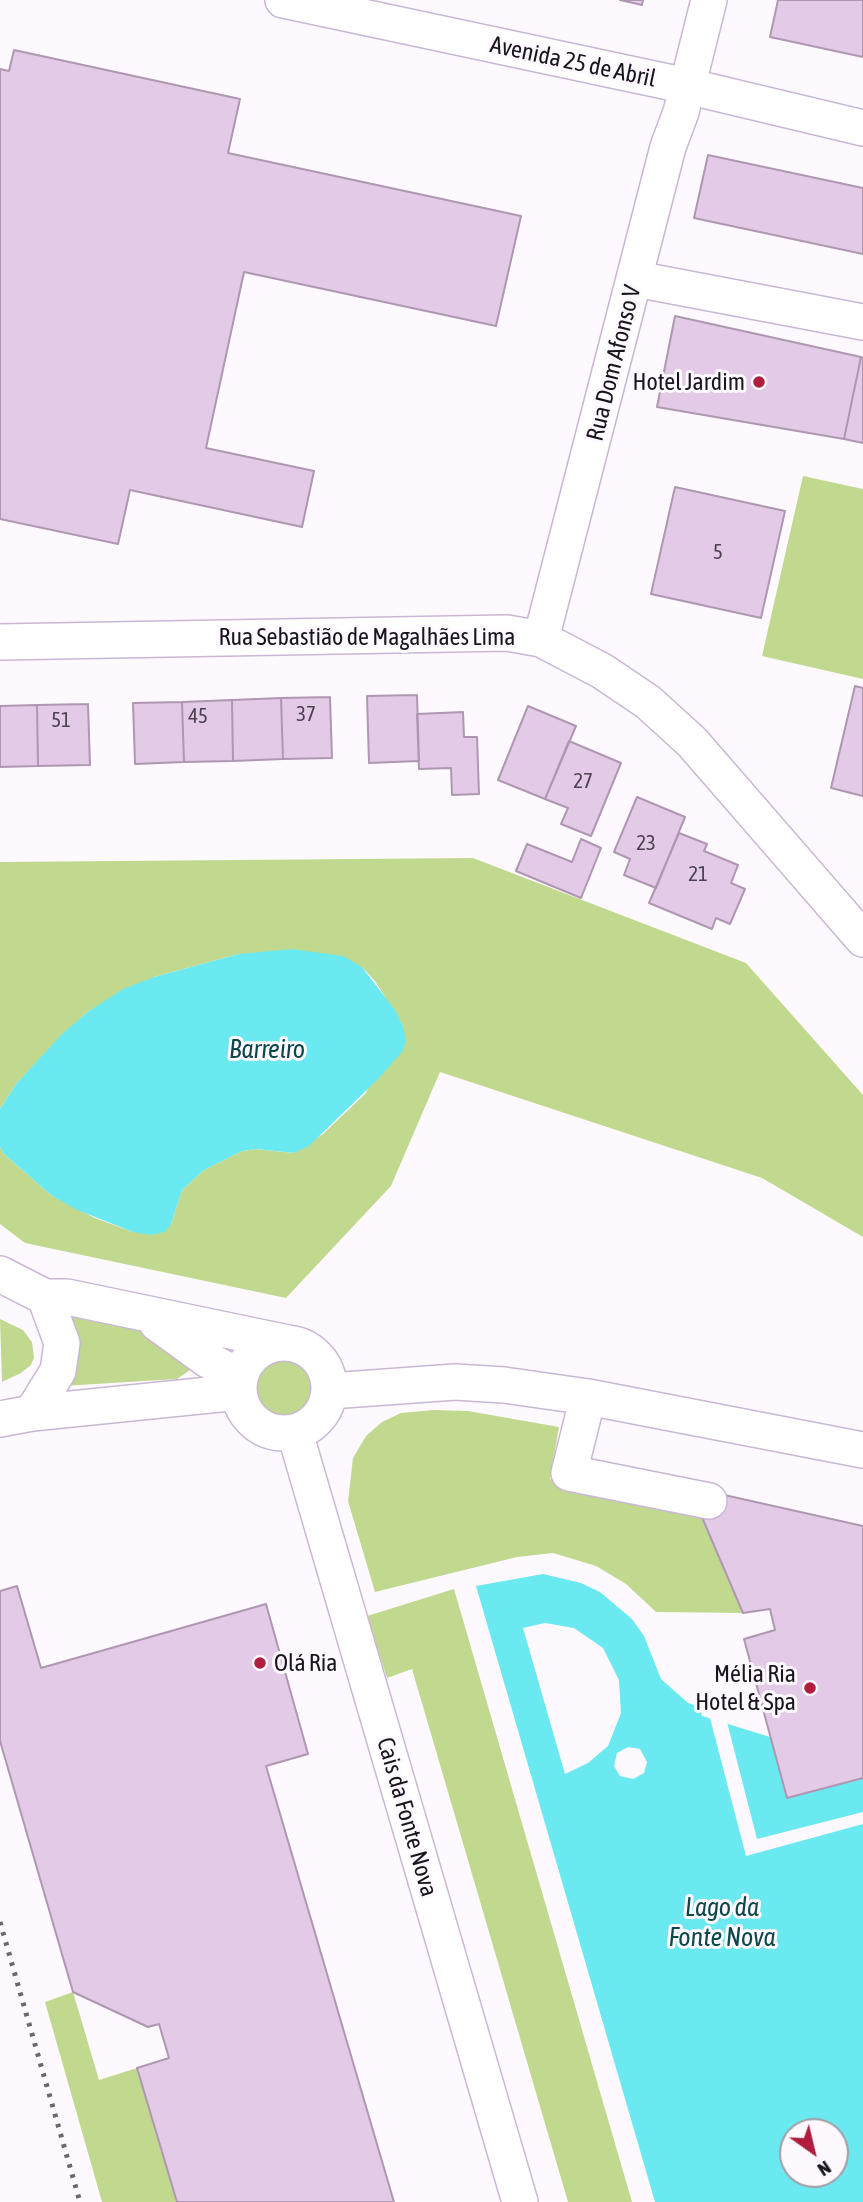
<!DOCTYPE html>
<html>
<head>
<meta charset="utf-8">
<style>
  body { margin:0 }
  #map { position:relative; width:863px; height:2202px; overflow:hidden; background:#fdf9ff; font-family:"Asap Condensed",sans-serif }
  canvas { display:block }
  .north { position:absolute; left:779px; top:2118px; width:70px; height:70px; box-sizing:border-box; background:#fdf9ff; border:2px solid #a39da5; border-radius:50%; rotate:146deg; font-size:19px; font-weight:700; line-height:28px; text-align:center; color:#1b141f }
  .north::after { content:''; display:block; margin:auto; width:24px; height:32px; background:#b01d3e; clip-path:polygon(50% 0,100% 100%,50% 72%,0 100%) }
</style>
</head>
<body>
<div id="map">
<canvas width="863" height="2202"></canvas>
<div class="north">N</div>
</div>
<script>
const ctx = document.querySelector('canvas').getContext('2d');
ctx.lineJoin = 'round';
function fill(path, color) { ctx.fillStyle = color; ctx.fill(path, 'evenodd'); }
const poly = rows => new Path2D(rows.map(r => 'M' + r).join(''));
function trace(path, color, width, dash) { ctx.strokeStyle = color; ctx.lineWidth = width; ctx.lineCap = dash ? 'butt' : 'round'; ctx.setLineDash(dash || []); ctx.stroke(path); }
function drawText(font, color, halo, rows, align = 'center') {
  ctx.font = font + ' "Asap Condensed",sans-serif'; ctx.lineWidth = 6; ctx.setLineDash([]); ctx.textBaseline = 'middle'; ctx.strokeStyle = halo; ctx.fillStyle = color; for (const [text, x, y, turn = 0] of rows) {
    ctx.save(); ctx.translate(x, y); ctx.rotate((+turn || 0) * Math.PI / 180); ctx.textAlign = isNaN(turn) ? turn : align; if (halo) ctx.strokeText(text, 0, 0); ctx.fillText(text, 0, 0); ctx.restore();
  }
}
const green = poly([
  [803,476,863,489,863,679,762,656],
  [473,858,746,963,863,1095,863,1237,762,1178,440,1072,391,1186,286,1298,25,1243,0,1224,0,1146,3,1153,51,1195,95,1218,133,1232,171,1224,182,1190,204,1170,242,1151,256,1149,294,1153,323,1134,365,1094,403,1026,375,981,362,967,239,954,154,977,89,1011,62,1035,16,1084,0,1109,0,862],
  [65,1314,131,1326,166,1342,188,1358,190,1370,177,1379,63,1386],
  [0,1319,23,1330,32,1342,34,1358,31,1365,21,1373,2,1382],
  '254 1388a30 30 0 1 1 60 0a30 30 0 1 1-60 0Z',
  [434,1410,468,1411,559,1427,550,1479,698,1508,743,1613,656,1612,626,1584,596,1566,553,1553,517,1557,375,1592,348,1501,353,1458,366,1436,382,1422,401,1413],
  [454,1589,632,2202,568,2202,412,1669,387,1678,367,1616],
  [73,1992,99,2080,137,2068,177,2202,102,2202,45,2002]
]);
const water = poly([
  [292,949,343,956,362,967,395,1010,403,1026,406,1041,402,1052,378,1079,309,1146,294,1153,256,1149,242,1151,204,1170,182,1190,171,1224,165,1232,150,1235,133,1232,75,1209,51,1195,3,1153,0,1146,0,1109,16,1084,62,1034,89,1011,123,989,154,977,239,954],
  [543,1574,581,1583,600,1592,632,1619,644,1636,661,1679,688,1703,700,1707,702,1716,770,1737,787,1798,863,1778,863,2202,655,2202,476,1586],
  [545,1623,574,1628,603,1648,619,1680,621,1713,608,1746,588,1763,565,1774,523,1628],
  [628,1747,640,1749,647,1762,644,1773,633,1779,620,1776,614,1766,617,1753],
  [793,2132,835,2132,835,2174,793,2174]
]);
const pier = poly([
  [710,1718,727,1722,757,1839,863,1812,863,1824,746,1856]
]);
const building = poly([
  [620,0,643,0,642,5,620,0],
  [778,0,863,0,863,57,770,37,778,0],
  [14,50,240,99,228,153,521,216,496,326,244,272,206,448,314,471,302,527,130,490,118,544,0,519,0,69,9,71,14,50],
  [708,155,863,188,863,254,694,218,708,155],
  [675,316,861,357,844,439,657,407,675,316],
  [861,357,863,358,863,443,844,439,861,357],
  [675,487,785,511,761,618,651,594,675,487],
  [855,686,863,688,863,796,831,788,855,686],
  [417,695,419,761,369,763,367,696,417,695],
  [330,697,332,758,283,759,281,698,330,697],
  [281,698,283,759,233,761,232,700,281,698],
  [232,700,233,761,184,762,182,702,232,700],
  [182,702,184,762,135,764,133,703,182,702],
  [88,704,90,765,38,766,37,705,88,704],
  [37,705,38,766,0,767,0,706,37,705],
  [528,706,576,726,545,799,498,780,528,706],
  [463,712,464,737,477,737,479,794,452,795,451,768,419,769,417,714,463,712],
  [569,741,621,763,591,836,561,824,568,808,545,799,569,741],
  [637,797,685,817,656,888,624,875,630,859,614,852,637,797],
  [679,833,707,844,704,851,738,865,731,883,745,889,730,924,716,918,712,929,649,903,679,833],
  [581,839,601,848,581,898,516,871,527,844,572,862,581,839],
  [711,1492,863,1526,863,1778,787,1798,744,1639,775,1630,770,1609,743,1613,698,1508,711,1492],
  [17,1586,41,1668,266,1604,308,1754,266,1766,394,2202,177,2202,137,2068,169,2058,159,2024,148,2027,73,1992,0,1741,0,1591,17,1586]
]);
const minor = poly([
  [283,0,687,86,863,128],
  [636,279,863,322],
  [541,639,668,147,681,112,709,0],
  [0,642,507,633,541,639,602,671,648,702,692,742,863,939],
  [0,1274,45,1297,67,1297,288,1343],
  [157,1323,208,1360,240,1377],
  '239 1388a45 45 0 1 1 90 0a45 45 0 1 1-90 0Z',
  [330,1391,455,1382,504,1385,588,1397,863,1450],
  [588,1397,569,1473,709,1501],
  [32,1413,58,1371,62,1343,45,1297],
  [0,1419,32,1413,239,1392],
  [295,1433,520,2202]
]);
const rail = poly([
  [0,1922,80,2202]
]);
const markers = [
  [759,382,7,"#b01d3e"],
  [260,1663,7,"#b01d3e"],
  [810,1688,7,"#b01d3e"]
];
const numberNames = [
  ["5",718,552],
  ["37",306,714],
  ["45",198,716],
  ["51",61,720],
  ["27",583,781],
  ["23",646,843],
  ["21",698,874]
];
const streetNames = [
  ["Avenida 25 de Abril",573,62,12],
  ["Rua Dom Afonso V",614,363,-76],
  ["Rua Sebastião de Magalhães Lima",367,637],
  ["Cais da Fonte Nova",407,1817,74]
];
const poiNames = [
  ["Hotel Jardim",745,382],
  ["Olá Ria",274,1663,"left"],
  ["Mélia Ria",796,1674],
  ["Hotel & Spa",796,1702]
];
const waterNames = [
  ["Barreiro",267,1050],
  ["Lago da",722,1908],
  ["Fonte Nova",722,1938]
];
fill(green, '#c1d98f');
fill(water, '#6be9f0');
fill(pier, '#fdf9ff');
fill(building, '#e3cae6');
trace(building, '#af97b2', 2);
trace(minor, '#cab6d5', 38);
trace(minor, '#fff', 35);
trace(rail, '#6b656e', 5, [3.5, 7]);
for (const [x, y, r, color] of markers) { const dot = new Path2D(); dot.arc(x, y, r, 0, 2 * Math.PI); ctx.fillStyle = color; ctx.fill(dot); trace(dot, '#fdf9ff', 2.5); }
drawText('21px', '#4d4251', null, numberNames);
drawText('24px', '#1b141f', '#fdf9ff', streetNames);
drawText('24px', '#1b141f', '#fdf9ff', poiNames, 'right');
drawText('italic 26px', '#0d474a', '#fdf9ff', waterNames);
</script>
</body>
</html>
